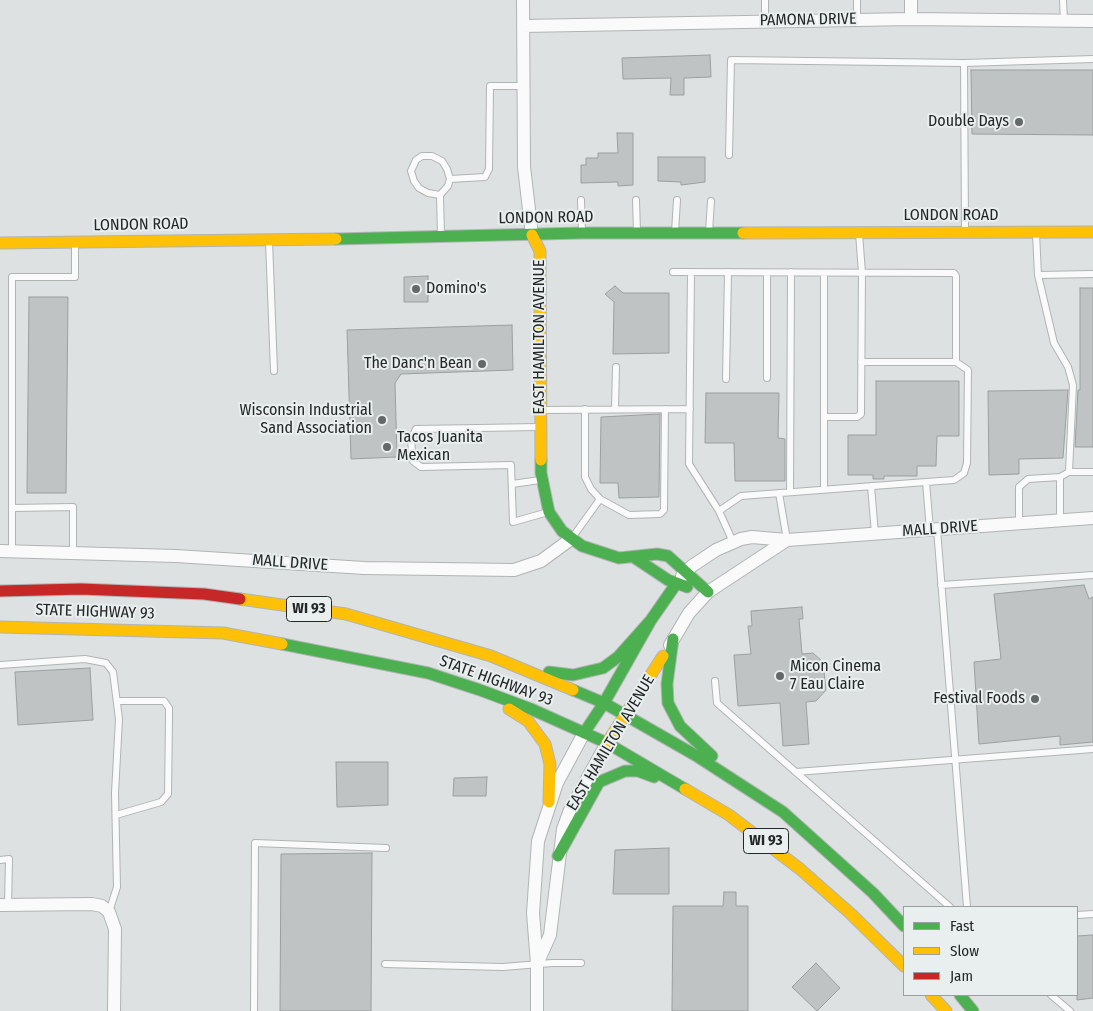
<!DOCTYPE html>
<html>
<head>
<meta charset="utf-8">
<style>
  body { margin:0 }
  #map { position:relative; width:1093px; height:1011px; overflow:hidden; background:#dde1e1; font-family:"Fira Sans Condensed",sans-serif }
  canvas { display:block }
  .legend { position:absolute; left:903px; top:906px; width:175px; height:90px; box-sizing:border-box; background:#e9efef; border:1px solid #9a9f9f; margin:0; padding:6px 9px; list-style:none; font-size:15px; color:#242727 }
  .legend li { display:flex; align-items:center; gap:10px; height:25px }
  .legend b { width:25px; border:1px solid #9a9f9f }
</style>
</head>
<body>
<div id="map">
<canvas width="1093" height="1011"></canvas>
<ul class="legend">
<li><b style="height:6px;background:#4caf50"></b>Fast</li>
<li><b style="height:6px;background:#ffc107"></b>Slow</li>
<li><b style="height:6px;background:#c62828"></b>Jam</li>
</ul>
</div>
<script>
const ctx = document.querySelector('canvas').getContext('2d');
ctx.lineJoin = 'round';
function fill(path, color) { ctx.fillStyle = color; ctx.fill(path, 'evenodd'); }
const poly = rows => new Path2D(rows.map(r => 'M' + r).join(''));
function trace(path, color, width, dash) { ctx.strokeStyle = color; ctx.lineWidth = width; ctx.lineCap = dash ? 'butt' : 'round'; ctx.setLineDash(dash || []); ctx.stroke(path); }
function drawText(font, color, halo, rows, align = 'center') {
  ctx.font = font + ' "Fira Sans Condensed",sans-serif'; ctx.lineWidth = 4; ctx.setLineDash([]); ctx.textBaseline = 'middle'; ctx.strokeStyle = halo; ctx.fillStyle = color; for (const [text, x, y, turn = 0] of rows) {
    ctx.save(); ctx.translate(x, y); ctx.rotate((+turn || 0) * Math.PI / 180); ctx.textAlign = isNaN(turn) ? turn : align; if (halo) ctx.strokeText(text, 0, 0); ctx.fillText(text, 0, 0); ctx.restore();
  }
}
const building = poly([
  [710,55,711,77,684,78,684,95,670,95,671,78,623,79,622,58,710,55],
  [971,70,1093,70,1093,135,972,134,971,70],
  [617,133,633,133,633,185,618,186,618,182,581,183,581,165,586,165,586,158,598,158,598,153,618,153,617,133],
  [658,157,705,157,705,182,681,185,681,182,658,181,658,157],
  [428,276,428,302,404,302,404,277,428,276],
  [615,286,623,293,669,293,669,353,613,354,614,302,605,294,615,286],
  [1080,288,1093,288,1093,447,1075,447,1078,390,1080,390,1080,288],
  [29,297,68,297,66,493,27,493,29,297],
  [512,325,513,370,401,374,395,383,397,457,351,459,347,330,512,325],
  [876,381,959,381,959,436,937,436,936,466,917,466,917,476,884,476,884,479,873,479,873,475,848,475,848,435,876,435,876,381],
  [1068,390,1063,458,1019,459,1019,474,989,475,988,391,1068,390],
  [706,393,779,393,778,438,785,439,785,481,735,481,734,443,705,443,706,393],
  [660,414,659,497,619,498,618,483,600,483,601,417,660,414],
  [1084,585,1089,599,1093,597,1093,742,1060,745,1060,736,979,744,974,662,1001,659,994,594,1084,585],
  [802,607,803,619,799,619,802,654,813,653,823,662,826,690,816,701,806,702,809,744,783,746,780,703,738,706,734,655,751,654,748,626,752,626,751,611,802,607],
  [90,668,93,720,18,725,15,672,90,668],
  [336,762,388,762,388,805,337,807,336,762],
  [487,777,486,796,453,796,454,778,487,777],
  [669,848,669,894,613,894,615,850,669,848],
  [372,853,371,1011,280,1011,281,854,372,853],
  [724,892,736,892,736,906,748,906,748,1011,672,1011,673,906,723,906,724,892],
  [1093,935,1093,998,1077,1000,1077,936,1093,935],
  [816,963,840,988,817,1011,792,987,816,963]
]);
const lane = poly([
  [765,0,765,21],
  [1063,0,1064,21],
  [857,19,857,0],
  [964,63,965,231],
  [729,155,731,60,964,63,1093,59],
  [450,179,485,177,489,169,490,86,523,86],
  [440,195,428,193,419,188,414,181,411,171,416,160,422,156,432,156,442,161,447,169,450,179,448,186,440,195,441,236],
  [581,200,582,231],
  [636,200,637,232],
  [675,232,677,200],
  [709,232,711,201],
  [1036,233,1038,275,1093,274],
  [269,241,274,371],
  [673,272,954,273,956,276,956,362],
  [691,272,689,464,719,511],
  [1038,275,1054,343,1068,367,1073,385,1069,472],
  [861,362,956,362,968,370,967,463,964,473,954,480,926,482],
  [767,378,767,273],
  [726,379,728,272],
  [585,409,585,477,591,489,600,499,629,515,660,514,664,510,665,409],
  [615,409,616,367],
  [542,410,690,409],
  [824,417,824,273],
  [539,427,416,429,411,440,413,461,421,467,511,465,513,522,548,512],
  [512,484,540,480],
  [871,486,875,534],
  [824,489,824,417,857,417,861,414,862,273,859,233],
  [790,492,791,272],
  [779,493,787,540],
  [12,508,73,507,73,552],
  [1060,520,1060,477,1069,472,1093,472],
  [1019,523,1019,487,1028,479,1060,477],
  [937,529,967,907],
  [572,538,600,499],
  [733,542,719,511,741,496,926,482,930,530],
  [12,551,12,277,75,277,75,243],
  [941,585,1093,575],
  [0,665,85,659,106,663,113,672,119,719,115,793,117,887,109,912],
  [715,681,717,703,950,907],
  [796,772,1093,749],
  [116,815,161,802,168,794,169,718,169,708,164,701,117,701],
  [0,860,9,859,8,905],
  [1077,915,1093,914],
  [385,964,503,967,552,963,581,963],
  [1051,995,1070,1011],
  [254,1011,255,843,386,848]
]);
const street = poly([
  [523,0,524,167,532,235],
  [911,0,911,19],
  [523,26,911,19,1093,21],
  [0,551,176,556,364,568,514,570,541,561,571,539],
  [682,576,692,566,716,550,741,539,752,537,787,540,1093,518],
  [670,645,689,613,708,592,787,540],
  [0,905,92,904,102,906,109,912,115,929,114,1011],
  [538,962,550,935,563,829,570,810,607,743],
  [537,1011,537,964,533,913,538,841,557,783,584,733]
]);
const fast = poly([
  [336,239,582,233,743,233],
  [541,460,541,473,549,512,562,531,582,546,619,558,657,554,668,556,708,592],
  [635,558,668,580,687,587],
  [673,639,667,684,668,703,680,726,712,756],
  [282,644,428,673,480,690,531,709,607,743,685,789],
  [549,672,573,675,603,668,618,657,651,620],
  [573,690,604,703,695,755,783,812,873,893,904,926],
  [584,733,604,703,651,620,676,584],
  [558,856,599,782,625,771,638,771,654,777],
  [960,995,973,1011]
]);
const slow = poly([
  [743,233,1093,232],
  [532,235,540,251,541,460],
  [0,243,336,239],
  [240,599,346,614,491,656,573,690],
  [0,627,223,633,282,644],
  [509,709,528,721,545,744,550,764,549,802],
  [607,743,663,656],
  [685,789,729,815,800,869,851,914,904,966],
  [931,995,946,1011]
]);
const jam = poly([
  [0,591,81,589,204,594,240,599]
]);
const markers = [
  [1019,122,5,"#656868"],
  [416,289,5,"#656868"],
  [482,364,5,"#656868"],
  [382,420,5,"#656868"],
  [387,447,5,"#656868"],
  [780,676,5,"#656868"],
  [1035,699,5,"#656868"]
];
const shields = [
  [309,609,45],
  [766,841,45]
];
const shieldNames = [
  ["WI 93",309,609],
  ["WI 93",766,841]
];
const streetNames = [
  ["PAMONA DRIVE",808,20,-1],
  ["LONDON ROAD",951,216],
  ["LONDON ROAD",546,218,-1],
  ["LONDON ROAD",141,225,-1],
  ["EAST HAMILTON AVENUE",540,337,-90],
  ["MALL DRIVE",940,529,-4],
  ["MALL DRIVE",290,563,4],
  ["STATE HIGHWAY 93",95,612,2],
  ["STATE HIGHWAY 93",496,681,20],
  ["EAST HAMILTON AVENUE",611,743,-59]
];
const poiNames = [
  ["Double Days",1009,122],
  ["Domino's",426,289,"left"],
  ["The Danc'n Bean",472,364],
  ["Wisconsin Industrial",372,411],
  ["Sand Association",372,429],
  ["Tacos Juanita",397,438,"left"],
  ["Mexican",397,456,"left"],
  ["Micon Cinema",790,667,"left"],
  ["7 Eau Claire",790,685,"left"],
  ["Festival Foods",1025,699]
];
fill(building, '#c0c3c4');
trace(building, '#9c9f9f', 1);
trace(lane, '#b1b4b4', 8);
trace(street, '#b1b4b4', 14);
trace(fast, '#b1b4b4', 13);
trace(slow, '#b1b4b4', 13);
trace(jam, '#b1b4b4', 13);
trace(lane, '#fafafa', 6);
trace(street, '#fafafa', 12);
trace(fast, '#4caf50', 11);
trace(slow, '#ffc107', 11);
trace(jam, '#c62828', 11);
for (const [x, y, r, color] of markers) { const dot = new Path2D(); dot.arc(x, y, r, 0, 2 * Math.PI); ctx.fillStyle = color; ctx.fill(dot); trace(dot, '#e9efef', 2); }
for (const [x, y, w] of shields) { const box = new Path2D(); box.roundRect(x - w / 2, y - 12.5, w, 25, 4); ctx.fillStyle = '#e9efef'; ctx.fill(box); trace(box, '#242727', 1); }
drawText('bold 15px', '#242727', null, shieldNames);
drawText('16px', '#242727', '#e9efef', streetNames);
drawText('16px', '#242727', '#e9efef', poiNames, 'right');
</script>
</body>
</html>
